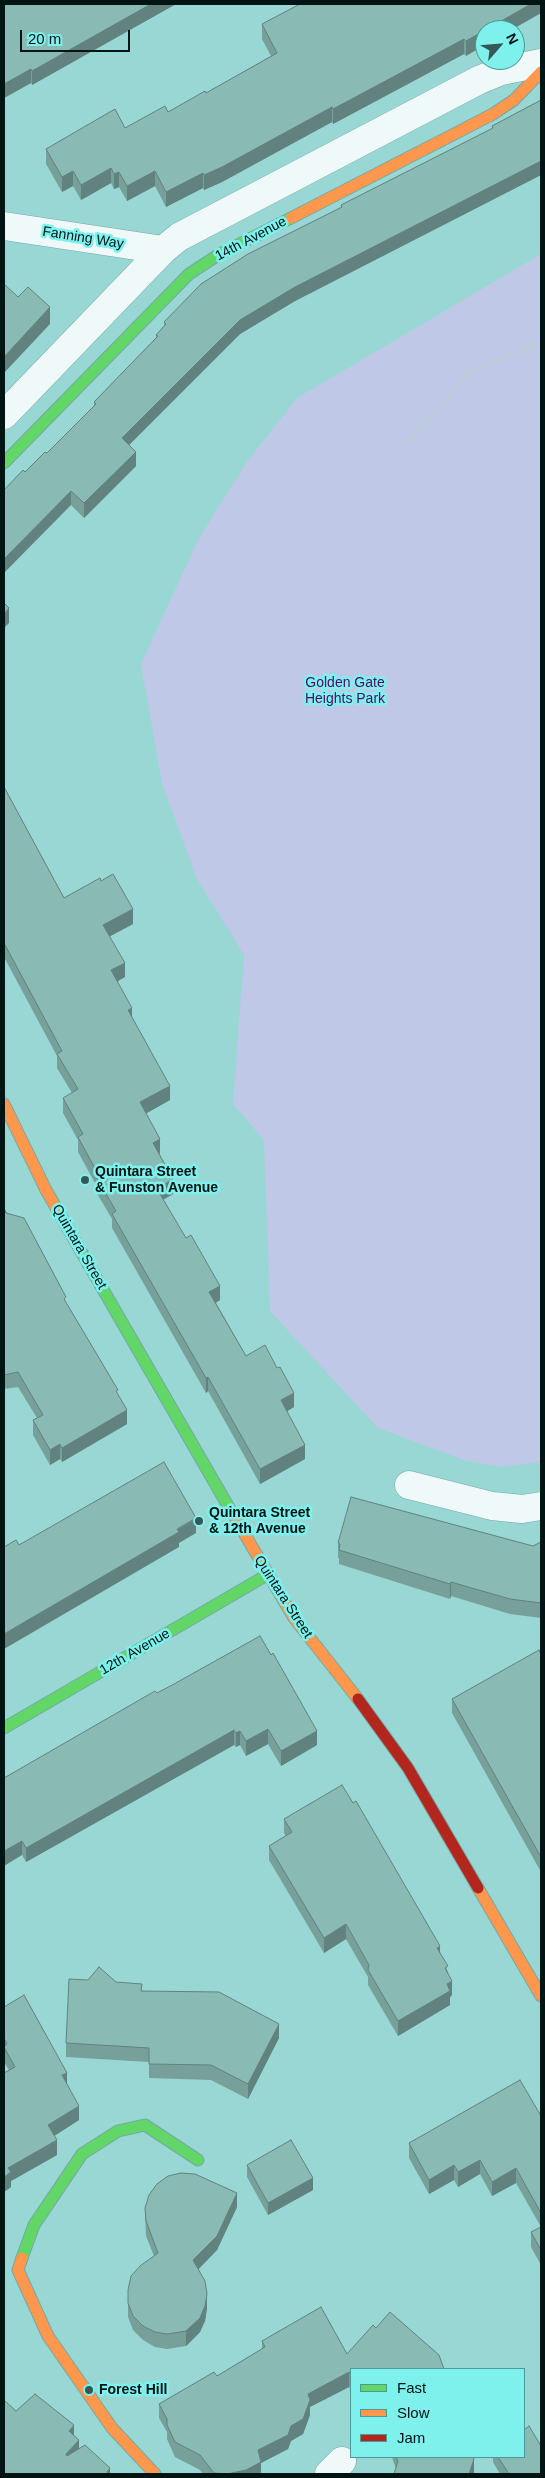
<!DOCTYPE html>
<html>
<head>
<meta charset="utf-8">
<style>
  body { margin:0 }
  #map { position:relative; width:545px; height:2478px; overflow:hidden; background:#98d7d4; font-family:Helvetica,sans-serif }
  canvas { display:block }
  .frame { position:absolute; inset:0; border:5px solid #001414; pointer-events:none }
  .legend { position:absolute; left:350px; top:2368px; width:175px; height:90px; box-sizing:border-box; background:#7ef1ed; border:1px solid #4c9996; margin:0; padding:6px 9px; list-style:none; font-size:15px; color:#001414 }
  .legend li { display:flex; align-items:center; gap:10px; height:25px }
  .legend b { width:25px; border:1px solid #4c9996 }
  .north { position:absolute; left:475px; top:20px; width:50px; height:50px; box-sizing:border-box; background:#7ef1ed; border:1px solid #4c9996; border-radius:50%; rotate:63deg; font-size:14px; font-weight:700; line-height:20px; text-align:center; color:#001414 }
  .north::after { content:''; display:block; margin:auto; width:18px; height:22px; background:#355857; clip-path:polygon(50% 0,100% 100%,50% 72%,0 100%) }
  .scale { position:absolute; left:20px; top:30px; width:110px; height:22px; box-sizing:border-box; border:2px solid #001414; border-top:0; padding-left:6px; font-size:15px; line-height:18px; white-space:nowrap; color:#001414; -webkit-text-stroke:4px #7ef1ed; paint-order:stroke }
</style>
</head>
<body>
<div id="map">
<canvas width="545" height="2478"></canvas>
<div class="frame"></div>
<ul class="legend">
<li><b style="height:6px;background:#63d668"></b>Fast</li>
<li><b style="height:6px;background:#ff974d"></b>Slow</li>
<li><b style="height:6px;background:#b3261e"></b>Jam</li>
</ul>
<div class="north">N</div>
<div class="scale">20 m</div>
</div>
<script>
const ctx = document.querySelector('canvas').getContext('2d');
ctx.lineJoin = 'round';
function fill(path, color) { ctx.fillStyle = color; ctx.fill(path, 'evenodd'); }
const poly = rows => new Path2D(rows.map(r => 'M' + r).join(''));
function trace(path, color, width, dash) { ctx.strokeStyle = color; ctx.lineWidth = width; ctx.lineCap = dash ? 'butt' : 'round'; ctx.setLineDash(dash || []); ctx.stroke(path); }
function drawText(font, color, halo, rows, align = 'center') {
  ctx.font = font + ' Helvetica,sans-serif'; ctx.lineWidth = 5; ctx.setLineDash([]); ctx.textBaseline = 'middle'; ctx.strokeStyle = halo; ctx.fillStyle = color; for (const [text, x, y, turn = 0] of rows) {
    ctx.save(); ctx.translate(x, y); ctx.rotate((+turn || 0) * Math.PI / 180); ctx.textAlign = isNaN(turn) ? turn : align; if (halo) ctx.strokeText(text, 0, 0); ctx.fillText(text, 0, 0); ctx.restore();
  }
}
const green = poly([
  [541,254,541,1462,501,1467,464,1460,378,1428,270,1311,264,1140,233,1104,244,955,196,877,162,783,141,664,198,540,246,463,297,398]
]);
const path = poly([
  [408,442,472,370,541,343]
]);
const street = poly([
  [4,226,163,250],
  [4,415,163,250,179,237,479,80,501,71,541,63],
  [409,1485,492,1506,522,1509,541,1506],
  [329,2474,342,2461]
]);
const fast = poly([
  [4,463,189,274,218,255,291,218],
  [75,1241,231,1511],
  [4,1728,267,1575],
  [22,2258,34,2225,82,2154,118,2131,145,2125,198,2160]
]);
const slow = poly([
  [291,218,493,114,514,100,541,72],
  [4,1104,46,1190,75,1241],
  [231,1511,294,1618,358,1699],
  [478,1888,541,1996],
  [22,2258,18,2270,48,2336,112,2428,155,2474]
]);
const jam = poly([
  [358,1699,408,1768,478,1888]
]);
const wall = poly([
  [4,4,176,4,32,85,31,83,4,98],
  [541,4,541,13,511,30,485,30,466,56,464,54,333,124,332,122,222,182,204,190,203,188,166,207,155,186,127,201,119,187,114,189,111,183,81,200,73,186,62,192,46,164,46,149,125,128,168,112,206,93,271,56,262,39,262,24],
  [541,100,541,175,295,301,240,334,129,445,136,466,84,518,71,505,25,472,47,453,94,406,94,402,156,338,156,335,164,326,164,322,341,207,341,205,492,129,492,126],
  [4,787,64,898,101,881,133,924,110,936,125,977,117,981,132,1017,170,1100,146,1113,160,1153,159,1154,173,1194,163,1200,220,1300,216,1303,246,1356,294,1407,287,1411,305,1459,260,1484,208,1391,206,1393,112,1228,112,1219,95,1190,95,1183,78,1152,78,1140,63,1113,63,1098,72,1093,57,1068,57,1056,4,957],
  [4,1208,66,1304,118,1396,127,1424,62,1462,60,1459,50,1465,33,1435,33,1420,37,1418,18,1387,4,1389],
  [541,1542,541,1618,510,1614,451,1596,450,1599,339,1564,339,1558,338,1558,338,1543,533,1546],
  [541,1654,541,1872,452,1713,452,1699],
  [157,1693,317,1745,281,1766,268,1744,246,1756,240,1745,236,1747,234,1745,26,1862,22,1855,4,1778],
  [284,1819,440,1953,448,1972,452,1995,450,1997,450,2005,398,2036,368,1985,368,1977,346,1939,324,1953,269,1860,269,1846,286,1836,284,1833],
  [116,1982,279,2038,248,2099,211,2080,149,2078,149,2062,66,2057,66,2043],
  [4,2007,67,2084,79,2120,54,2136,57,2155,11,2181,11,2187,4,2192,4,2073,9,2070,4,2062],
  [541,2116,541,2265,531,2247,531,2232,541,2227,516,2183,492,2196,480,2174,458,2187,454,2180,429,2194,409,2158,409,2143],
  [247,2165,313,2190,268,2215,247,2177],
  [237,2207,217,2250,198,2269,207,2308,205,2321,200,2332,186,2346,167,2349,155,2347,143,2340,133,2330,128,2317,128,2290,154,2256,146,2236,145,2208],
  [262,2341,351,2369,351,2389,349,2387,310,2407,310,2415,303,2434,291,2441,288,2449,261,2463,261,2474,203,2474,200,2470,175,2457,167,2439,167,2432,159,2418,159,2404,217,2376,262,2349],
  [392,2457,473,2457,474,2459,474,2474,394,2474,396,2469],
  [493,2457,524,2457,541,2474,500,2474,493,2462]
]);
const shadedWall = poly([
  [151,4,176,4,32,85,32,71],
  [531,4,541,4,541,13,511,30,486,30],
  [485,30,485,45,466,56,466,41],
  [464,39,464,54,333,124,333,109],
  [31,69,31,83,4,98,4,84],
  [332,107,332,122,222,182,204,190,204,175],
  [541,161,541,175,295,301,240,334,122,452,122,438,240,320,295,287],
  [111,168,111,183,81,200,81,185],
  [73,171,73,186,62,192,62,177],
  [155,171,155,186,127,201,127,186],
  [119,172,119,187,114,189,114,174],
  [203,173,203,188,166,207,166,192],
  [50,307,50,324,4,373,4,357],
  [136,452,136,466,84,518,84,503],
  [71,491,71,505,4,573,4,559],
  [9,608,9,623,4,628,4,614],
  [133,909,133,924,103,940,103,925],
  [125,963,125,977,111,985,111,970],
  [132,1008,132,1023,128,1010],
  [170,1086,170,1100,140,1117,140,1102],
  [160,1139,160,1153,153,1157,153,1143],
  [173,1179,173,1194,157,1203,157,1189],
  [220,1286,220,1300,209,1306,209,1292],
  [208,1377,208,1391,206,1393,206,1378],
  [294,1393,294,1407,281,1415,281,1400],
  [127,1410,127,1424,62,1462,62,1448],
  [60,1444,60,1459,50,1465,50,1450],
  [305,1445,305,1459,260,1484,260,1469],
  [196,1518,196,1533,179,1543,179,1547,4,1649,4,1634],
  [451,1582,451,1596,450,1599,450,1584],
  [268,1729,268,1744,246,1756,246,1741],
  [234,1730,234,1745,26,1862,26,1848],
  [240,1731,240,1745,236,1747,236,1733],
  [317,1731,317,1745,281,1766,281,1751],
  [22,1841,22,1855,4,1866,4,1851],
  [346,1924,346,1939,324,1953,324,1938],
  [440,1946,440,1961,437,1948],
  [452,1981,452,1995,450,1997,450,2005,398,2036,398,2021],
  [279,2024,279,2038,248,2099,248,2084],
  [67,2073,67,2088,62,2075],
  [79,2106,79,2120,48,2140,48,2125],
  [57,2140,57,2155,11,2181,11,2187,4,2192,4,2177,8,2168],
  [480,2160,480,2174,458,2187,458,2172],
  [454,2165,454,2180,429,2194,429,2180],
  [516,2168,516,2183,492,2196,492,2182],
  [313,2178,313,2190,268,2215,268,2203],
  [237,2193,237,2207,217,2250,193,2275,193,2260],
  [207,2294,207,2308,205,2321,200,2332,186,2346,186,2331],
  [349,2372,349,2387,310,2407,310,2415,303,2434,291,2441,288,2449,261,2463,261,2474,227,2474,258,2450,291,2426,308,2394],
  [74,2425,74,2440,69,2431],
  [79,2440,79,2455,66,2468,66,2454],
  [474,2459,474,2474,469,2474],
  [110,2468,110,2474,107,2474,107,2472]
]);
const building = poly([
  [4,4,151,4,32,71,31,69,4,84,4,4],
  [300,4,531,4,466,41,464,39,333,109,332,107,222,167,204,175,203,173,166,192,155,171,127,186,119,172,114,174,111,168,81,185,73,171,62,177,46,149,115,109,125,128,165,106,168,112,205,91,206,93,277,53,262,24,300,4],
  [541,100,541,161,295,287,240,320,122,438,136,452,84,503,71,491,4,559,4,490,23,470,25,472,45,452,47,453,96,404,94,402,158,336,156,335,166,324,164,322,201,284,248,254,342,207,341,205,493,128,492,126,541,100],
  [4,284,18,297,28,287,50,307,4,357,4,284],
  [4,603,9,608,4,614,4,603],
  [4,787,64,898,100,878,101,881,113,874,133,909,103,925,125,963,111,970,132,1008,128,1010,170,1086,140,1102,160,1139,153,1143,173,1179,157,1189,186,1238,191,1235,220,1286,209,1292,246,1356,265,1345,277,1368,280,1367,294,1393,281,1400,305,1445,260,1469,208,1377,206,1378,112,1214,116,1211,95,1175,98,1174,78,1137,83,1134,63,1098,78,1089,57,1054,62,1051,4,943,4,787],
  [4,1208,6,1213,24,1218,66,1297,64,1299,118,1390,116,1391,127,1410,62,1448,60,1444,50,1450,33,1420,43,1415,18,1372,4,1375,4,1208],
  [164,1462,196,1518,177,1529,179,1532,4,1634,4,1547,16,1540,19,1545,164,1462],
  [351,1497,533,1546,541,1542,541,1603,510,1599,451,1582,450,1584,339,1550,340,1544,338,1543,351,1497],
  [260,1636,271,1655,273,1653,317,1731,281,1751,268,1729,246,1741,240,1731,236,1733,234,1730,26,1848,22,1841,4,1851,4,1778,155,1691,157,1693,174,1684,260,1636],
  [539,1650,541,1654,541,1857,452,1699,539,1650],
  [342,1785,353,1803,356,1801,440,1946,437,1948,448,1966,445,1968,452,1981,447,1984,450,1991,398,2021,368,1970,369,1965,346,1924,324,1938,269,1846,292,1832,284,1819,342,1785],
  [99,1967,116,1982,142,1984,141,1991,219,1992,279,2024,248,2084,211,2065,149,2064,149,2048,66,2043,69,1979,88,1980,99,1967],
  [24,1995,67,2073,62,2075,79,2106,48,2125,57,2140,8,2168,11,2172,4,2177,4,2073,15,2067,4,2047,7,2044,4,2038,4,2007,24,1995],
  [520,2080,541,2116,541,2213,516,2168,492,2182,480,2160,458,2172,454,2165,429,2180,409,2143,520,2080],
  [291,2140,313,2178,268,2203,247,2165,291,2140],
  [181,2173,195,2174,237,2193,217,2236,193,2260,205,2281,207,2294,205,2306,200,2318,186,2331,167,2334,155,2332,143,2326,133,2316,128,2303,128,2290,131,2276,140,2266,158,2253,146,2221,145,2208,149,2195,157,2184,168,2176,181,2173],
  [541,2227,541,2250,531,2232,541,2227],
  [321,2307,347,2354,373,2325,376,2328,390,2312,439,2355,444,2369,351,2369,351,2374,349,2372,308,2394,310,2400,303,2419,291,2426,288,2435,258,2450,261,2462,246,2470,227,2474,214,2473,200,2455,175,2442,167,2425,167,2419,159,2404,214,2372,217,2376,265,2347,262,2341,321,2307],
  [35,2394,74,2425,69,2431,79,2440,66,2454,67,2456,85,2445,110,2468,107,2472,109,2474,4,2474,4,2400,16,2411,35,2394],
  [529,2426,541,2446,541,2474,509,2474,498,2457,524,2457,524,2430,529,2426],
  [396,2457,473,2457,474,2459,469,2474,394,2474,398,2461,396,2457]
]);
const markers = [
  [85,1180,5,"#355857"],
  [199,1521,5,"#355857"],
  [89,2390,5,"#355857"]
];
const streetNames = [
  ["Fanning Way",83,238,9],
  ["14th Avenue",251,239,-28],
  ["Quintara Street",79,1247,60],
  ["Quintara Street",283,1597,57],
  ["12th Avenue",135,1652,-30]
];
const parkNames = [
  ["Golden Gate",345,683],
  ["Heights Park",345,699]
];
const poiNames = [
  ["Quintara Street",95,1172],
  ["& Funston Avenue",95,1188],
  ["Quintara Street",209,1513],
  ["& 12th Avenue",209,1529],
  ["Forest Hill",99,2390]
];
fill(green, '#c0c8e7');
trace(street, '#74a8a7', 29);
trace(fast, '#74a8a7', 13);
trace(slow, '#74a8a7', 13);
trace(jam, '#74a8a7', 13);
trace(path, '#bbcecd', 3, [4, 2.5]);
trace(street, '#f0f9f9', 28);
trace(fast, '#63d668', 11);
trace(slow, '#ff974d', 11);
trace(jam, '#b3261e', 11);
fill(wall, '#77a09b');
fill(shadedWall, '#61827e');
fill(building, '#8abab4');
trace(building, '#61827e', 1);
for (const [x, y, r, color] of markers) { const dot = new Path2D(); dot.arc(x, y, r, 0, 2 * Math.PI); ctx.fillStyle = color; ctx.fill(dot); trace(dot, '#7ef1ed', 2); }
drawText('14px', '#001414', '#7ef1ed', streetNames);
drawText('14px', '#4e096a', '#7ef1ed', parkNames);
drawText('bold 14px', '#001414', '#7ef1ed', poiNames, 'left');
</script>
</body>
</html>
